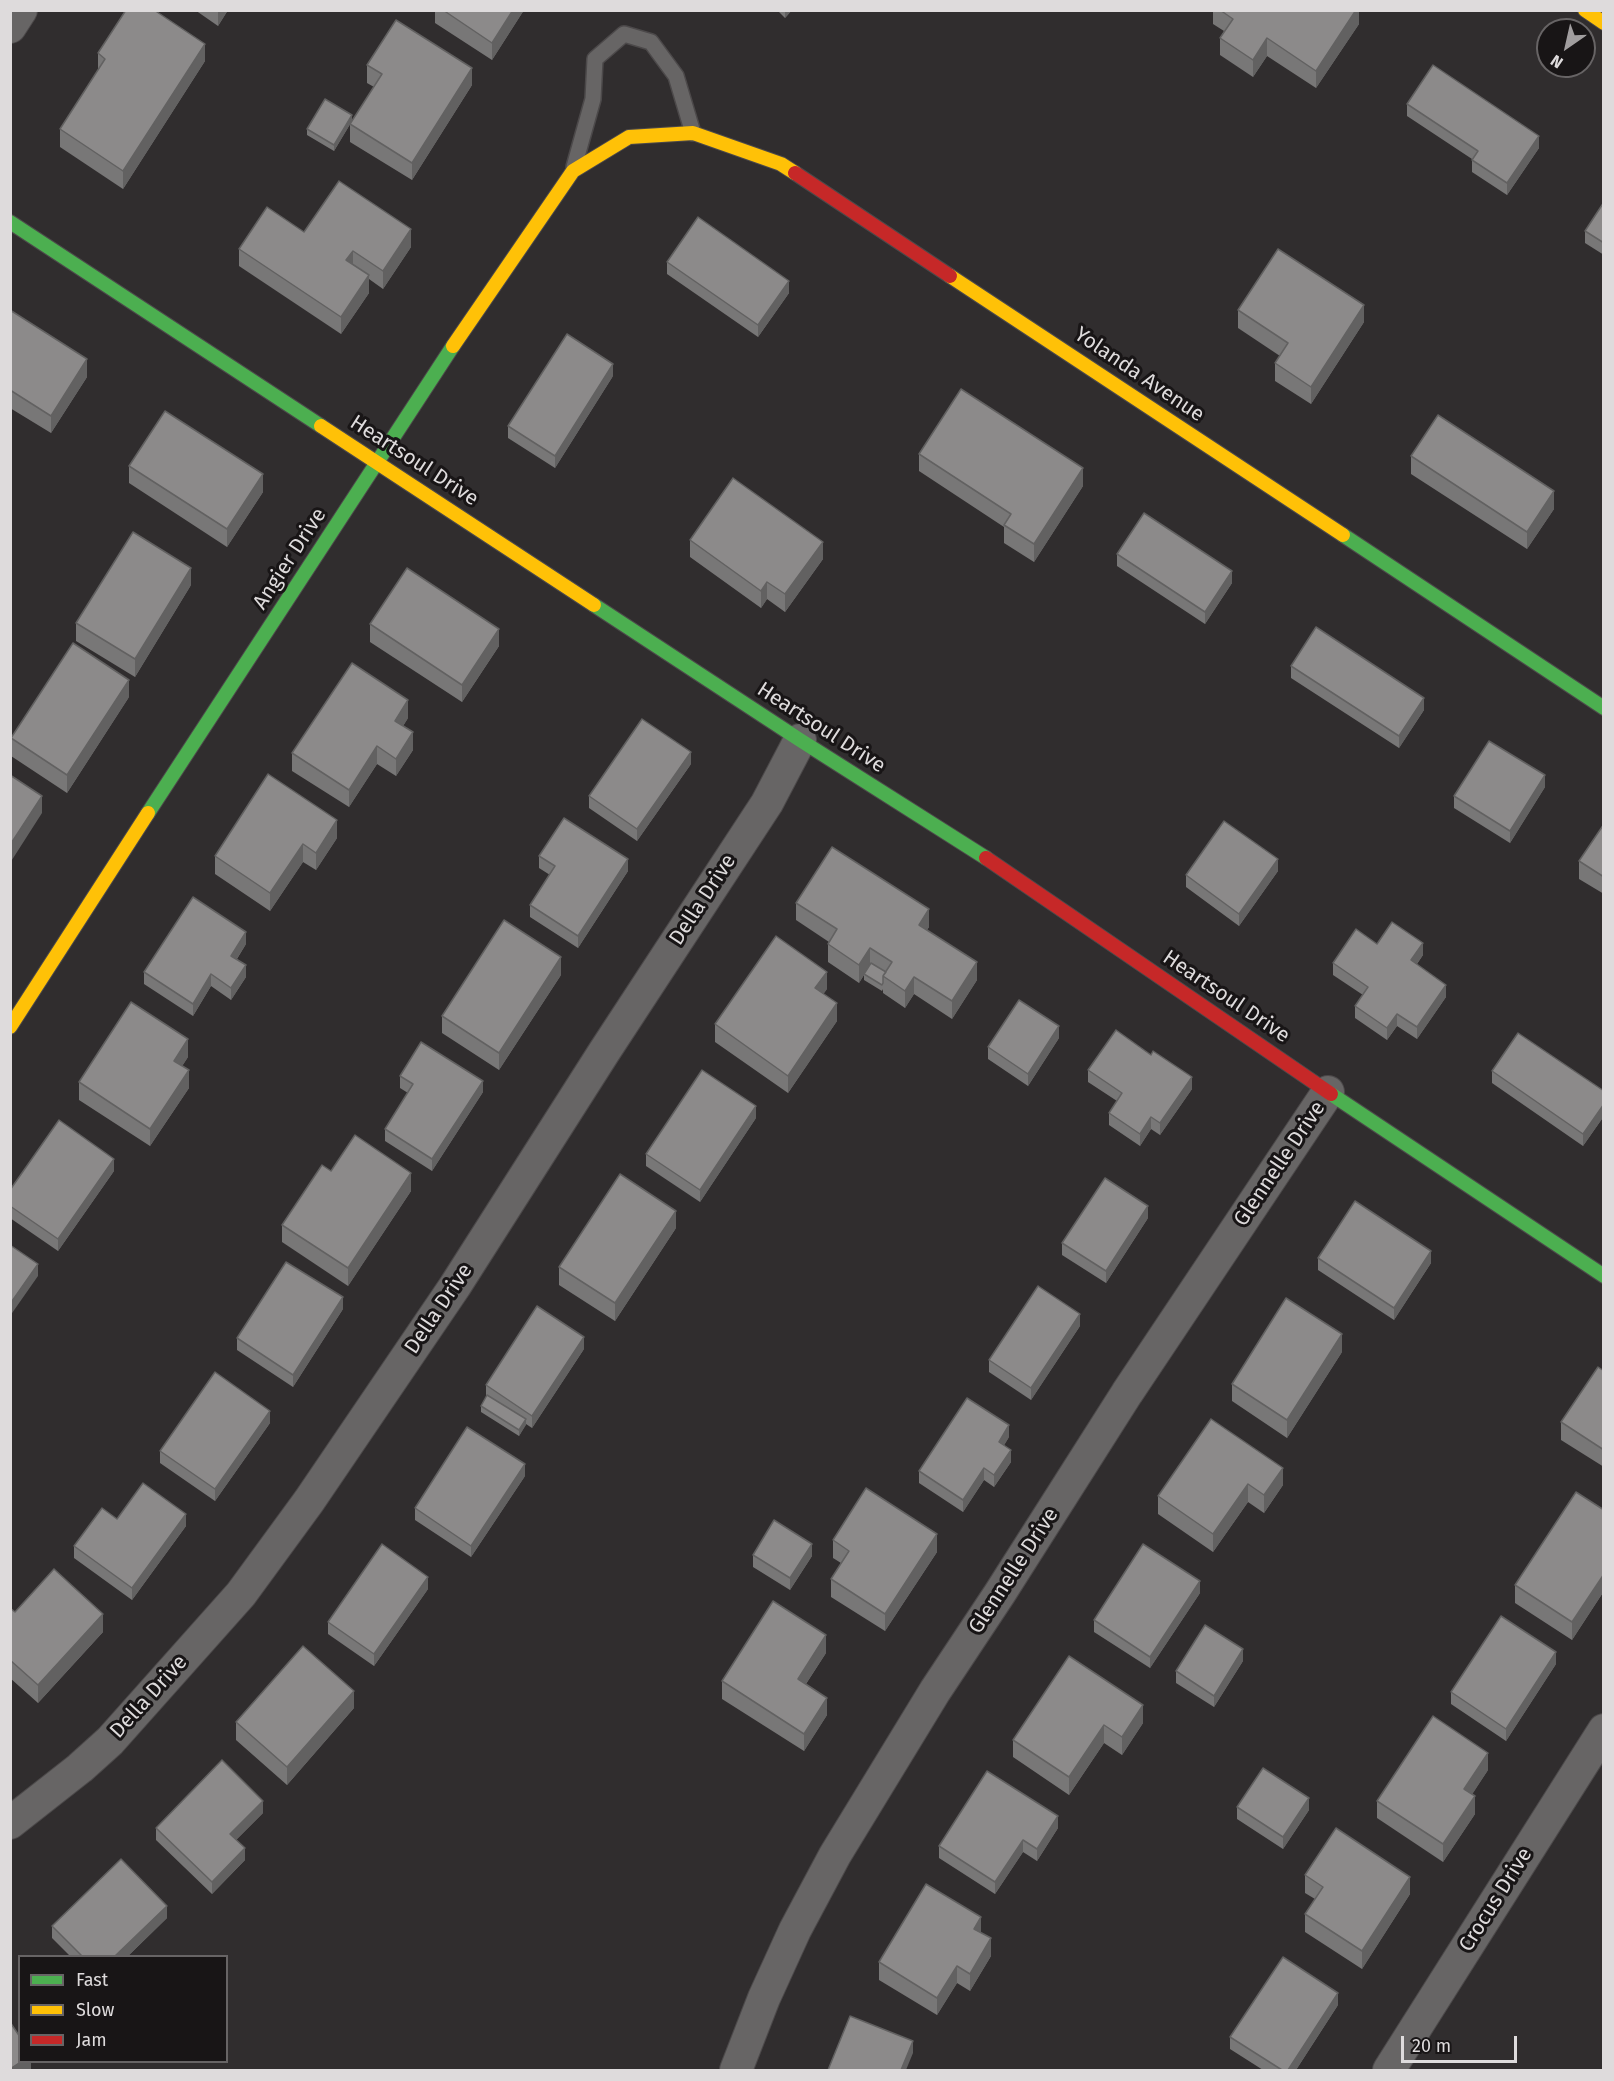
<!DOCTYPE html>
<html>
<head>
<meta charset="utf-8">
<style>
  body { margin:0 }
  #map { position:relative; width:1614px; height:2081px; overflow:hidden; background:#302d2e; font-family:"Fira Sans",sans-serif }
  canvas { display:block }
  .frame { position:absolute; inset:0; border:12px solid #dedbdc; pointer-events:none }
  .legend { position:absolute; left:18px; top:1955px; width:210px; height:108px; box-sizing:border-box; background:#181516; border:2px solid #676465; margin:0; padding:8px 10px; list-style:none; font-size:18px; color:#dedbdc }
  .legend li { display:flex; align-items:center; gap:12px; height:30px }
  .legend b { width:30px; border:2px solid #676465 }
  .north { position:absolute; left:1536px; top:18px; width:60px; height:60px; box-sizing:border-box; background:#181516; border:2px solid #676465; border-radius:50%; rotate:214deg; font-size:16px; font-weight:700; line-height:24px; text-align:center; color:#dedbdc }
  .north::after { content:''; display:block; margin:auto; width:21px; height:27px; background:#a19e9f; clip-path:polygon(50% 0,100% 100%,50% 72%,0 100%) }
  .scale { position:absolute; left:1401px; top:2036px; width:116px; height:27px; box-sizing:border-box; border:3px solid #dedbdc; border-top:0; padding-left:8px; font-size:18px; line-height:21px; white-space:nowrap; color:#dedbdc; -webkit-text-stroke:4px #181516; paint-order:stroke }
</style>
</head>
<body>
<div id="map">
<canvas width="1614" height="2081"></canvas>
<div class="frame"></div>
<ul class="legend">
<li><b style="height:8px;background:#4caf50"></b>Fast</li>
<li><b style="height:8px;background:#ffc107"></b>Slow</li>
<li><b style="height:8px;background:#c62828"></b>Jam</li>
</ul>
<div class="north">N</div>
<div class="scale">20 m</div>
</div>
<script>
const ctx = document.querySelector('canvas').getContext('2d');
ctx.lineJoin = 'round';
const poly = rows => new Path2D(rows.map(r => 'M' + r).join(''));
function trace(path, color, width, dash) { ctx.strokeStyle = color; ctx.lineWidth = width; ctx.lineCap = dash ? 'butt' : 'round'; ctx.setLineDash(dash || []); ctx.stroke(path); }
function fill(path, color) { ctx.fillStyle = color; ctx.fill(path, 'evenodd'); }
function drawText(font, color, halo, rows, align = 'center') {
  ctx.font = font + ' "Fira Sans",sans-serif'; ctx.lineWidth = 6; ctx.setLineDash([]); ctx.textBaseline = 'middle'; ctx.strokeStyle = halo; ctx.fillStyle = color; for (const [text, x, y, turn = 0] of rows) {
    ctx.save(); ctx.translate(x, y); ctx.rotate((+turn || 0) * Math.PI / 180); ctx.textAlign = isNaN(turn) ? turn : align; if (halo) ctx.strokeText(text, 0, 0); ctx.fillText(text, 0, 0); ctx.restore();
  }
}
const lane = poly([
  [574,167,593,99,595,59,624,34,651,42,676,76,693,133]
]);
const street = poly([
  [10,27,21,10],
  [10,1823,80,1768,110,1741,241,1594,309,1501,455,1286,604,1052,767,803,800,740],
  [736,2070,764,1998,795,1930,835,1855,935,1691,1000,1593,1127,1393,1328,1092],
  [1389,2070,1604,1730]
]);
const fast = poly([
  [10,222,321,426],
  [1343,535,1604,708],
  [594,605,800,740,986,858],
  [148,813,453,346],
  [1331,1094,1604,1276]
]);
const slow = poly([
  [1585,10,1604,23],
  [950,276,1343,535],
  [453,346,573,171,629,137,693,133,781,164,795,173],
  [321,426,594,605],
  [10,1027,148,813]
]);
const jam = poly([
  [795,173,950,276],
  [986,858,1331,1094]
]);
const wall = poly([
  [195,10,228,10,218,26],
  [435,10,524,10,492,60,435,23],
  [777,10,792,10,785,18],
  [1213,10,1359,10,1359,24,1316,88,1267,56,1253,77,1220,55,1220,38,1224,31,1213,24],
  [98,53,205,61,123,189,60,147,60,129,98,71],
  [367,65,472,85,412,180,350,142,350,124,374,87,367,83],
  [1407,104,1539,148,1507,195,1472,172,1472,159,1407,116],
  [352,121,334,151,307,135,307,129],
  [1604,202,1604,255,1585,243,1585,231],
  [304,232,411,247,383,289,369,279,369,293,341,334,239,266,239,249],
  [667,262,789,293,758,337,667,274],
  [10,310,87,377,51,433,10,408],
  [1238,310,1364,322,1311,404,1275,381,1275,363,1280,356,1238,328],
  [613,376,555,468,508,438,508,426],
  [919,454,1083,486,1034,562,1004,543,1004,527,919,471],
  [1411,456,1554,509,1527,549,1411,474],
  [129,466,263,492,227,547,129,483],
  [690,540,823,559,785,612,767,599,761,608,690,557],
  [1117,554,1232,583,1205,624,1117,566],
  [191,585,135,677,76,641,76,623],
  [370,624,499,646,462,702,370,642],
  [1291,666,1424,710,1399,748,1291,678],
  [129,697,67,793,11,756,11,738],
  [408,718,403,726,413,750,396,776,377,764,349,807,292,771,292,753],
  [691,764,637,841,589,808,589,796],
  [1545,787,1510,843,1454,808,1454,796],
  [1604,824,1604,894,1579,879,1579,861],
  [337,838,316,870,303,862,270,911,215,874,215,856],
  [539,856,628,871,578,948,530,917,530,905,550,875,539,868],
  [1278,871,1239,926,1186,887,1186,875],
  [796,903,929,927,927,930,977,980,952,1019,914,994,905,1008,883,993,883,989,882,991,864,980,864,975,859,983,828,962,828,944,829,942,796,920],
  [246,944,237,959,246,977,231,1000,211,986,193,1016,144,984,144,972],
  [1377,944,1423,955,1417,964,1446,997,1417,1039,1397,1026,1387,1040,1355,1018,1355,1006,1363,995,1333,975,1333,963],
  [561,975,499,1070,442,1033,442,1016],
  [827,989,823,994,837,1021,788,1093,715,1042,715,1024],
  [1059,1038,1028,1086,988,1059,988,1047],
  [188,1057,182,1066,189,1088,150,1146,79,1100,79,1082],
  [1088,1070,1192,1089,1160,1135,1151,1129,1140,1146,1109,1125,1109,1113,1117,1101,1088,1082],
  [1492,1071,1604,1091,1604,1116,1583,1146,1492,1083],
  [400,1076,483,1092,432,1171,385,1141,385,1129,408,1093,400,1088],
  [756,1118,700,1202,646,1166,646,1154],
  [114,1171,58,1251,10,1218,10,1190],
  [331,1171,411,1191,348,1286,282,1242,282,1225],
  [1148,1218,1106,1283,1062,1255,1062,1243],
  [676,1228,615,1321,559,1285,559,1267],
  [1318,1258,1431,1263,1394,1320,1318,1270],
  [343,1309,293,1387,237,1350,237,1338],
  [1080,1326,1031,1400,989,1372,989,1360],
  [584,1349,532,1428,526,1424,519,1436,481,1412,481,1406,486,1397,486,1385],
  [1342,1352,1287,1438,1232,1401,1232,1384],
  [1604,1371,1604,1467,1561,1440,1561,1422],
  [1211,1419,1283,1485,1264,1513,1248,1502,1213,1552,1158,1514,1158,1496],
  [270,1423,215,1501,160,1463,160,1451],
  [1009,1437,1004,1445,1011,1462,994,1487,984,1480,963,1512,919,1483,919,1471],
  [525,1476,471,1557,415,1520,415,1508],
  [1604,1510,1604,1591,1572,1640,1515,1603,1515,1585],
  [117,1519,186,1526,132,1600,74,1558,74,1546],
  [833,1540,937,1552,885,1631,831,1597,831,1579,841,1563,833,1558],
  [753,1555,812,1556,790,1590,753,1567],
  [428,1589,374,1666,328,1634,328,1622],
  [1200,1593,1150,1668,1094,1632,1094,1620],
  [10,1608,15,1612,103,1632,38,1703,10,1678],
  [826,1653,806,1684,827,1715,804,1751,722,1699,722,1681],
  [1243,1661,1214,1707,1176,1683,1176,1671],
  [1556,1664,1506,1741,1451,1704,1451,1692],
  [1143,1705,1143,1723,1122,1755,1104,1743,1069,1795,1013,1757,1013,1740],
  [354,1708,287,1785,236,1740,236,1722],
  [1488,1770,1472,1794,1475,1814,1443,1862,1377,1818,1377,1801],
  [1237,1807,1309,1810,1283,1849,1237,1819],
  [263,1813,236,1840,245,1860,212,1894,156,1840,156,1828],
  [1058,1828,1037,1861,1023,1852,995,1894,939,1858,939,1846],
  [1305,1875,1410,1894,1362,1969,1305,1932,1305,1914,1315,1899,1305,1893],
  [167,1918,128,1956,70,1956,52,1938,52,1926],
  [981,1933,991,1956,970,1991,957,1983,937,2015,879,1980,879,1962],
  [1338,2005,1296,2070,1263,2070,1230,2049,1230,2037]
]);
const shadedWall = poly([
  [218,10,228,10,218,26],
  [513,10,524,10,492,60,492,43],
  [785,10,792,10,785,18],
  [1356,10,1359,10,1359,24,1316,88,1316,71],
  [1267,38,1267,56,1253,77,1253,60],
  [205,44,205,61,123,189,123,171],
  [472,68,472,85,412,180,412,163],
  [352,115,352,121,334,151,334,145],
  [1539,136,1539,148,1507,195,1507,183],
  [411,229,411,247,383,289,383,271],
  [353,251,353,268,346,260],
  [369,275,369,293,341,334,341,317],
  [789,281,789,293,758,337,758,325],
  [1364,305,1364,322,1311,404,1311,387],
  [87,359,87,377,51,433,51,416],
  [613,364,613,376,555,468,555,456],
  [1083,468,1083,486,1034,562,1034,544],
  [263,474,263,492,227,547,227,529],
  [1554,491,1554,509,1527,549,1527,532],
  [823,542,823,559,785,612,785,594],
  [191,568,191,585,135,677,135,659],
  [1232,571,1232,583,1205,624,1205,612],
  [767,582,767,599,761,608,761,591],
  [499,629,499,646,462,702,462,685],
  [129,680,129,697,67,793,67,775],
  [1424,698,1424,710,1399,748,1399,736],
  [408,700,408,718,395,739,395,721],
  [413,732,413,750,396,776,396,759],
  [377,746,377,764,349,807,349,790],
  [691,752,691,764,637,841,637,829],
  [1545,775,1545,787,1510,843,1510,831],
  [42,796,42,813,10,863,10,845],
  [337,820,337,838,316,870,316,853],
  [303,844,303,862,270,911,270,893],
  [628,859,628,871,578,948,578,936],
  [1278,859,1278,871,1239,926,1239,914],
  [929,909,929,927,919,942,919,925],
  [246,932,246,944,231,968,231,956],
  [1423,943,1423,955,1411,972,1411,960],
  [870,948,870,965,859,983,859,965],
  [561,957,561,975,499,1070,499,1053],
  [977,962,977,980,952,1019,952,1001],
  [246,965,246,977,231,1000,231,988],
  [827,972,827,989,815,1006,815,988],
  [211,974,211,986,193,1016,193,1004],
  [914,977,914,994,905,1008,905,991],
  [1446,985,1446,997,1417,1039,1417,1027],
  [837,1003,837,1021,788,1093,788,1076],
  [1397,1014,1397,1026,1387,1040,1387,1028],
  [1059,1026,1059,1038,1028,1086,1028,1074],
  [188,1039,188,1057,174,1079,174,1061],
  [189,1070,189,1088,150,1146,150,1129],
  [1192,1077,1192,1089,1160,1135,1160,1123],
  [483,1081,483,1092,432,1171,432,1159],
  [1604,1104,1604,1116,1583,1146,1583,1134],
  [756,1106,756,1118,700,1202,700,1190],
  [1151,1117,1151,1129,1140,1146,1140,1134],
  [114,1159,114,1171,58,1251,58,1239],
  [411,1173,411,1191,348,1286,348,1268],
  [1148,1206,1148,1218,1106,1283,1106,1271],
  [676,1211,676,1228,615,1321,615,1303],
  [1431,1251,1431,1263,1394,1320,1394,1308],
  [38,1264,38,1276,10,1316,10,1304],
  [343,1297,343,1309,293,1387,293,1375],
  [1080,1314,1080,1326,1031,1400,1031,1388],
  [1342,1334,1342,1352,1287,1438,1287,1420],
  [584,1337,584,1349,532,1428,532,1416],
  [270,1411,270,1423,215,1501,215,1489],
  [526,1419,526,1425,519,1436,519,1430],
  [1009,1425,1009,1437,999,1454,999,1442],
  [1011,1450,1011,1462,994,1487,994,1475],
  [525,1464,525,1476,471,1557,471,1546],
  [984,1468,984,1480,963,1512,963,1500],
  [1283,1468,1283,1485,1264,1513,1264,1495],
  [1248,1484,1248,1502,1213,1552,1213,1534],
  [186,1514,186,1526,132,1600,132,1588],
  [937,1534,937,1552,885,1631,885,1614],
  [812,1544,812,1556,790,1590,790,1578],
  [1604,1574,1604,1591,1572,1640,1572,1622],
  [428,1577,428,1589,374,1666,374,1654],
  [1200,1581,1200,1593,1150,1668,1150,1657],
  [103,1614,103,1632,38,1703,38,1685],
  [826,1635,826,1653,798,1696,798,1679],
  [1243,1649,1243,1661,1214,1707,1214,1696],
  [1556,1652,1556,1664,1506,1741,1506,1729],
  [354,1691,354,1708,287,1785,287,1767],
  [827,1698,827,1715,804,1751,804,1734],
  [1143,1705,1143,1723,1122,1755,1122,1737],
  [1104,1725,1104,1743,1069,1795,1069,1777],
  [1488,1753,1488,1770,1464,1807,1464,1789],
  [1475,1796,1475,1814,1443,1862,1443,1844],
  [1309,1798,1309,1810,1283,1849,1283,1837],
  [263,1801,263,1813,230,1846,230,1834],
  [1058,1816,1058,1828,1037,1861,1037,1849],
  [1023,1840,1023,1852,995,1894,995,1882],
  [245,1848,245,1860,212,1894,212,1882],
  [1410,1877,1410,1894,1362,1969,1362,1951],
  [167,1906,167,1918,128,1956,115,1956],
  [981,1917,981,1935,974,1929],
  [991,1938,991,1956,970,1991,970,1974],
  [957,1966,957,1983,937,2015,937,1998],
  [1338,1993,1338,2005,1296,2070,1288,2070],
  [913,2041,913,2053,906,2070,901,2070],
  [22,2061,31,2061,31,2070,10,2070,10,2069]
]);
const building = poly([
  [126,10,154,10,205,44,123,171,60,129,105,59,98,53,126,10],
  [443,10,513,10,492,43,443,10],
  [1220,10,1356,10,1316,71,1267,38,1253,60,1220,38,1233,19,1220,10],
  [396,20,472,68,412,163,350,124,382,74,367,65,396,20],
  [1433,65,1539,136,1507,183,1472,160,1478,151,1407,104,1433,65],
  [325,99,352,115,334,145,307,129,325,99],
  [339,181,411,229,383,271,353,251,346,260,369,275,341,317,239,249,267,207,304,232,339,181],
  [1604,202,1604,243,1585,231,1604,202],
  [698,217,789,281,758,325,667,262,698,217],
  [1278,249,1364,305,1311,387,1275,363,1288,343,1238,310,1278,249],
  [10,310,87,359,51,416,10,390,10,310],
  [567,334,613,364,555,456,508,426,567,334],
  [961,389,1083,468,1034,544,1004,525,1011,514,919,454,961,389],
  [165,411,263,474,227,529,129,466,165,411],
  [1438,415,1554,491,1527,532,1411,456,1438,415],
  [733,478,823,542,785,594,767,582,761,591,690,540,733,478],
  [1144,513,1232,571,1205,612,1117,554,1144,513],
  [133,532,191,568,135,659,76,623,133,532],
  [407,568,499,629,462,685,370,624,407,568],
  [1316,627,1424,698,1399,736,1291,666,1316,627],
  [73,643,129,680,67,775,11,738,73,643],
  [352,663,408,700,395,721,413,732,396,759,377,746,349,790,292,753,352,663],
  [642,719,691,752,637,829,589,796,642,719],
  [1489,741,1545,775,1510,831,1454,796,1489,741],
  [268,774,337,820,316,853,303,844,270,893,215,856,268,774],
  [10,775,42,796,10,845,10,775],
  [564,818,628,859,578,936,530,905,555,866,539,856,564,818],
  [1224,821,1278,859,1239,914,1186,875,1224,821],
  [1604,824,1604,877,1579,861,1604,824],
  [832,847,929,909,919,925,977,962,952,1001,914,977,905,991,883,976,892,962,870,948,859,965,828,944,837,929,796,903,832,847],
  [193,897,246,932,231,956,246,965,231,988,211,974,193,1004,144,972,193,897],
  [504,920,561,957,499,1053,442,1016,504,920],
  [1392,922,1423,943,1411,960,1446,985,1417,1027,1397,1014,1387,1028,1355,1006,1368,987,1333,963,1356,929,1377,944,1392,922],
  [776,936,827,972,815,988,837,1003,788,1076,715,1024,776,936],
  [871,963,886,972,883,976,883,983,882,985,864,974,871,963],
  [1019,1000,1059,1026,1028,1074,988,1047,1019,1000],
  [131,1002,188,1039,174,1061,189,1070,150,1129,79,1082,131,1002],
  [1116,1030,1151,1055,1153,1051,1192,1077,1160,1123,1151,1117,1140,1134,1109,1113,1122,1093,1088,1070,1116,1030],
  [1518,1033,1604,1091,1604,1104,1583,1134,1492,1071,1518,1033],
  [421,1042,483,1081,432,1159,385,1129,413,1084,400,1076,421,1042],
  [702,1070,756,1106,700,1190,646,1154,702,1070],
  [59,1120,114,1159,58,1239,10,1206,10,1190,59,1120],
  [355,1135,411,1173,348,1268,282,1225,322,1165,331,1171,355,1135],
  [620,1174,676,1211,615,1303,559,1267,620,1174],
  [1105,1178,1148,1206,1106,1271,1062,1243,1105,1178],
  [1355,1201,1431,1251,1394,1308,1318,1258,1355,1201],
  [10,1245,38,1264,10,1304,10,1245],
  [286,1262,343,1297,293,1375,237,1338,286,1262],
  [1038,1286,1080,1314,1031,1388,989,1360,1038,1286],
  [1286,1298,1342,1334,1287,1420,1232,1384,1286,1298],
  [537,1306,584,1337,532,1416,486,1385,537,1306],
  [1598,1367,1604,1371,1604,1450,1561,1422,1598,1367],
  [215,1372,270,1411,215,1489,160,1451,215,1372],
  [487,1395,526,1419,519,1430,481,1406,487,1395],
  [967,1398,1009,1425,999,1442,1011,1450,994,1475,984,1468,963,1500,919,1471,967,1398],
  [1211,1419,1283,1468,1264,1495,1248,1484,1213,1534,1158,1496,1211,1419],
  [467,1427,525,1464,471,1546,415,1508,467,1427],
  [143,1483,186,1514,132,1588,74,1546,102,1508,117,1519,143,1483],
  [866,1488,937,1534,885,1614,831,1579,849,1551,833,1540,866,1488],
  [1576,1492,1604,1510,1604,1574,1572,1622,1515,1585,1576,1492],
  [774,1520,812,1544,790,1578,753,1555,774,1520],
  [382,1544,428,1577,374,1654,328,1622,382,1544],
  [1143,1544,1200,1581,1150,1657,1094,1620,1143,1544],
  [54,1569,103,1614,38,1685,10,1660,10,1608,15,1612,54,1569],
  [773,1601,826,1635,798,1679,827,1698,804,1734,722,1681,773,1601],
  [1501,1616,1556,1652,1506,1729,1451,1692,1501,1616],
  [1205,1625,1243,1649,1214,1696,1176,1671,1205,1625],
  [303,1646,354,1691,287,1767,236,1722,303,1646],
  [1069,1656,1143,1705,1122,1737,1104,1725,1069,1777,1013,1740,1069,1656],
  [1433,1716,1488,1753,1464,1789,1475,1796,1443,1844,1377,1801,1433,1716],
  [222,1760,263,1801,230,1834,245,1848,212,1882,156,1828,222,1760],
  [1263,1768,1309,1798,1283,1837,1237,1807,1263,1768],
  [987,1771,1058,1816,1037,1849,1023,1840,995,1882,939,1846,987,1771],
  [1336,1828,1410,1877,1362,1951,1305,1914,1323,1887,1305,1875,1336,1828],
  [121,1859,167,1906,115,1956,82,1956,52,1926,121,1859],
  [926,1884,981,1917,974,1929,991,1938,970,1974,957,1966,937,1998,879,1962,926,1884],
  [1283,1957,1338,1993,1288,2070,1282,2070,1230,2037,1283,1957],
  [850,2016,913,2041,901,2070,828,2070,850,2016],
  [10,2022,20,2037,20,2061,22,2061,10,2069,10,2022]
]);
const streetNames = [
  ["Yolanda Avenue",1139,375,34],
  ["Heartsoul Drive",414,461,33],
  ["Angier Drive",290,559,-57],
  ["Heartsoul Drive",821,728,33],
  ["Della Drive",703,900,-57],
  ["Heartsoul Drive",1226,997,34],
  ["Glennelle Drive",1280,1164,-56],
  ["Della Drive",439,1309,-56],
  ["Glennelle Drive",1014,1571,-57],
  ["Della Drive",149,1697,-48],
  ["Crocus Drive",1496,1900,-58]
];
trace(lane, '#4c494a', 18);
trace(street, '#4c494a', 34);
trace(fast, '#4c494a', 16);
trace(slow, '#4c494a', 16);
trace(jam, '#4c494a', 16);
trace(lane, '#676565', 15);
trace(street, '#676565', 32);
trace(fast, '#4caf50', 14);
trace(slow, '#ffc107', 14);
trace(jam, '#c62828', 14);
fill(wall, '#787777');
fill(shadedWall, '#626161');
fill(building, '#8c8a8a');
trace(building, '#626161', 1.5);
drawText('21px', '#dedbdc', '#181516', streetNames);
</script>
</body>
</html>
